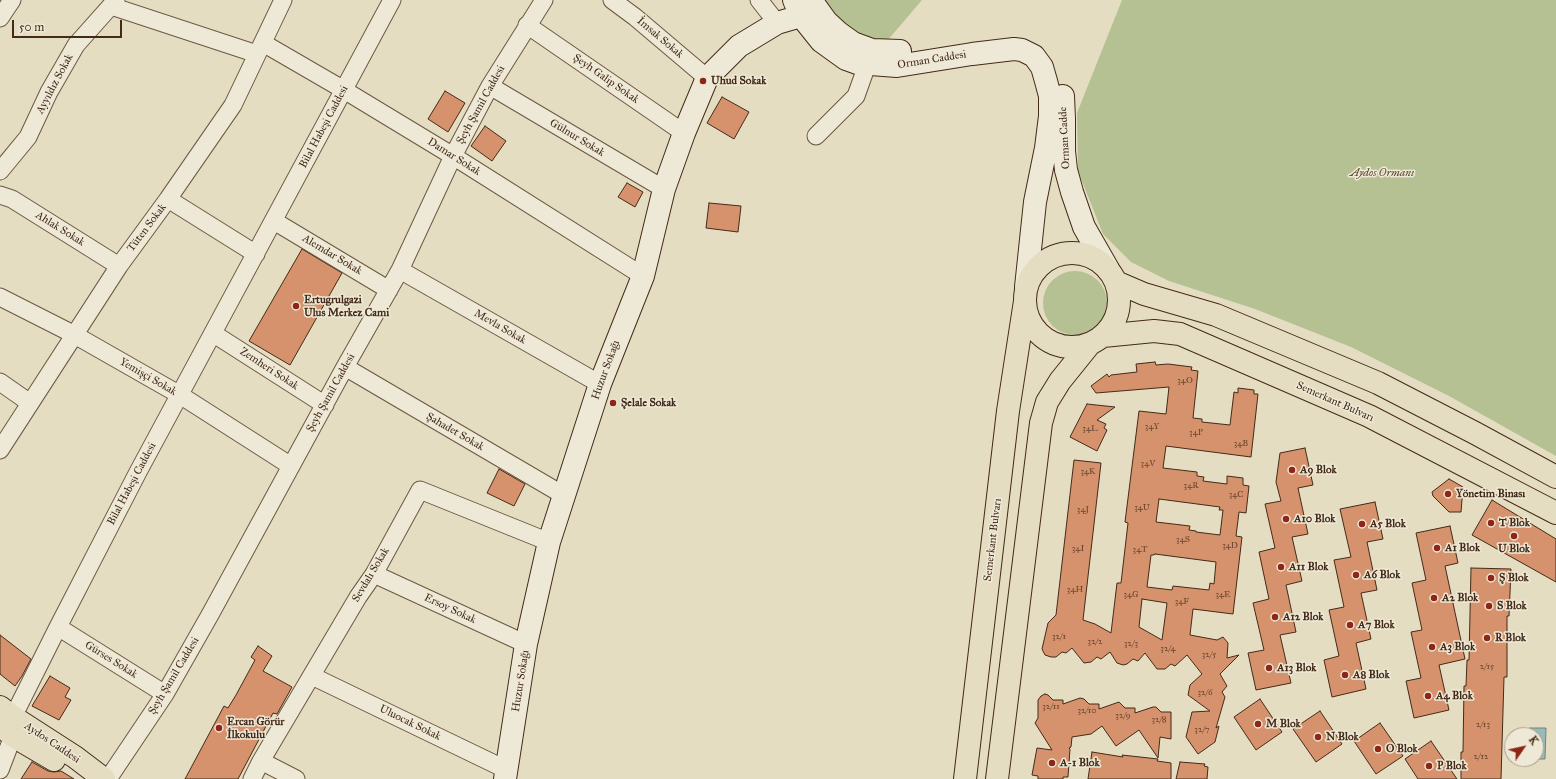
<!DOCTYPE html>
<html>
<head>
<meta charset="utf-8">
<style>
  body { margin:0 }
  #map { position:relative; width:1556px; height:779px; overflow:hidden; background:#e5ddc1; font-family:"IM FELL Great Primer",serif }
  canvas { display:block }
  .north { position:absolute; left:1504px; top:727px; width:40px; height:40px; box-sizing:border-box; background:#eee9d7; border:1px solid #aa9d8b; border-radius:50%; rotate:56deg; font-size:11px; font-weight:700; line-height:16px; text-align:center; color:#442a18 }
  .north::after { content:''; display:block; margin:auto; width:14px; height:18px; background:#8f2418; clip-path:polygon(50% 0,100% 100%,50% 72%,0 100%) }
  .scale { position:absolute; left:12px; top:20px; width:110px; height:18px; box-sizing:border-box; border:2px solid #442a18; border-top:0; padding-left:5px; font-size:12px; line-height:14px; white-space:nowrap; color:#442a18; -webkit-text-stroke:3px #eee9d7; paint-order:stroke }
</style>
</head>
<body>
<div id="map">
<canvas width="1556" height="779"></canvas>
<div class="north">K</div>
<div class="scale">50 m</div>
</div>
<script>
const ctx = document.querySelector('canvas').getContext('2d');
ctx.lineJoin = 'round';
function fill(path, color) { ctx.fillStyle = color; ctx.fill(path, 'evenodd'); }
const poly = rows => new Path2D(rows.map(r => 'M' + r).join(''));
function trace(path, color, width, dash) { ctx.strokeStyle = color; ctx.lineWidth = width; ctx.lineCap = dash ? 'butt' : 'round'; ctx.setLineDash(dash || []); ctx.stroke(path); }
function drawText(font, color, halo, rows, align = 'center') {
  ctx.font = font + ' "IM FELL Great Primer",serif'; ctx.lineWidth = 3; ctx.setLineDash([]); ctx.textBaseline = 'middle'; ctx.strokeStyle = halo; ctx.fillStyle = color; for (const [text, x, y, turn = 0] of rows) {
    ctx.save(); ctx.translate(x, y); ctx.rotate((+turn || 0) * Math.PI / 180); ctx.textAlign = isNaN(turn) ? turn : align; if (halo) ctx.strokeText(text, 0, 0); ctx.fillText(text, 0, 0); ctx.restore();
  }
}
const green = poly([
  [822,0,922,0,887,41,864,39,838,20],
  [1122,0,1556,0,1556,456,1449,396,1351,347,1255,309,1169,281,1131,262,1103,234,1078,171,1077,113],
  '1043 303a32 32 0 1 1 64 0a32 32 0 1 1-64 0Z'
]);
const water = poly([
  [1530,728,1546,728,1545,759,1536,759,1536,735,1530,735,1530,728]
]);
const building = poly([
  [445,91,465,103,448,132,428,119,445,91],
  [722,97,749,112,734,139,707,123,722,97],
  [485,126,506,141,492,161,471,146,485,126],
  [627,183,643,192,635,207,618,197,627,183],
  [709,203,741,206,738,232,706,228,709,203],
  [302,249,342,273,290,365,249,341,302,249],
  [1155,362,1156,365,1168,364,1192,367,1191,370,1198,371,1193,418,1202,419,1202,422,1230,425,1234,392,1238,393,1238,388,1254,390,1254,394,1258,394,1251,457,1166,446,1163,468,1197,472,1197,476,1204,477,1203,481,1227,484,1227,476,1243,478,1243,485,1249,486,1246,513,1239,512,1236,536,1242,537,1233,614,1193,609,1190,635,1217,640,1223,637,1228,643,1227,658,1239,655,1220,674,1227,686,1222,692,1225,697,1216,728,1219,726,1215,742,1198,754,1186,737,1192,712,1210,711,1188,695,1190,685,1202,674,1187,655,1175,666,1171,664,1165,669,1157,669,1145,653,1138,661,1133,659,1127,664,1123,665,1117,663,1110,652,1101,659,1097,657,1091,662,1084,663,1072,648,1066,653,1062,652,1056,657,1051,657,1045,655,1042,649,1048,623,1056,615,1074,460,1101,463,1083,620,1095,624,1111,633,1117,583,1121,583,1128,523,1125,522,1139,411,1166,414,1169,387,1096,393,1091,386,1107,374,1109,377,1111,375,1137,372,1136,364,1155,362],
  [1159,499,1220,507,1219,510,1223,510,1220,535,1196,532,1196,531,1189,530,1190,526,1156,522,1159,499],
  [1155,554,1216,562,1214,584,1210,583,1209,590,1173,586,1172,590,1147,587,1151,555,1154,555,1155,554],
  [1142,599,1167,603,1162,640,1139,627,1142,599],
  [1087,404,1115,407,1097,420,1106,424,1104,428,1107,430,1097,451,1070,437,1087,404],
  [1305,448,1313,485,1298,488,1308,534,1292,537,1302,581,1286,585,1296,632,1280,635,1291,683,1256,690,1248,653,1264,650,1253,603,1269,599,1259,552,1275,548,1265,504,1281,501,1276,482,1280,453,1305,448],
  [499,469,525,484,514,506,487,493,499,469],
  [1449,479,1463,487,1461,512,1449,512,1433,496,1432,492,1449,479],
  [1492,500,1556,539,1556,582,1472,535,1492,500],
  [1375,502,1383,539,1367,542,1377,590,1361,593,1371,639,1356,643,1366,689,1332,697,1324,660,1339,656,1329,610,1344,607,1334,560,1351,557,1340,509,1375,502],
  [1450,526,1458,563,1445,566,1465,659,1439,665,1449,710,1414,718,1406,681,1421,678,1411,632,1422,630,1412,583,1426,580,1416,533,1450,526],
  [1471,568,1511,569,1509,616,1507,616,1507,677,1504,677,1501,779,1461,779,1461,752,1463,752,1464,686,1466,686,1467,660,1469,660,1471,568],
  [0,635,31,659,22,676,15,686,0,674,0,635],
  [258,646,272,656,263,671,292,687,277,714,273,713,238,779,185,779,224,706,228,708,236,695,255,660,251,657,258,646],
  [50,676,70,688,65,697,71,700,59,720,32,706,50,676],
  [1045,694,1048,695,1053,700,1063,700,1063,704,1080,698,1084,699,1089,704,1099,704,1099,709,1119,702,1125,708,1135,708,1135,713,1153,707,1156,707,1161,712,1171,712,1171,739,1160,737,1158,758,1139,730,1116,746,1102,726,1091,734,1072,737,1071,747,1069,748,1070,749,1068,777,1063,777,1063,779,1038,779,1038,776,1032,775,1037,748,1052,750,1035,723,1038,718,1038,700,1041,696,1045,694],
  [1260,699,1282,732,1256,750,1234,717,1260,699],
  [1320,711,1342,744,1316,762,1293,729,1320,711],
  [1380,723,1403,756,1376,774,1354,741,1380,723],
  [1431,741,1457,779,1418,779,1405,759,1431,741],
  [1092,752,1123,757,1122,755,1158,759,1157,761,1171,763,1171,779,1088,779,1092,752],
  [32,762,48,771,54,772,61,771,74,779,21,779,32,762],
  [1180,762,1205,764,1204,766,1208,767,1207,779,1176,779,1180,762]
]);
const street = poly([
  [612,0,635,17,707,78],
  [759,0,777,23],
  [111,6,257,54],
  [0,18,12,0],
  [527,25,684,133],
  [263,43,344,90,453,156,643,276],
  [490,86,664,189],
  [816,136,856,96,867,65],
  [0,171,28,137,49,92,76,45,116,0],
  [0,195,12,199,119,266],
  [168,199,256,254],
  [274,221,389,290],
  [400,270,600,384],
  [0,297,73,334,180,395,291,466],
  [214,334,325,405],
  [345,367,565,496],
  [0,382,30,403],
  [0,450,119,266,168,199,233,105,283,0],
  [374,574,526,644],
  [58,627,165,694],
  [312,676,507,770],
  [261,761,296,779],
  [0,770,13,736,13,717,58,627,138,472,392,0],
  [108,779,165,694,211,613,345,367,400,270,453,156,490,86,544,0],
  [252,779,261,761,358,597,374,574,420,490,549,542]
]);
const secondary = poly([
  [794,0,801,16,821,41,846,59,857,63,897,66,972,54,1014,49,1022,50,1034,56,1042,67,1046,81,1050,96,1050,116,1046,148,1035,202,1026,287],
  [811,0,826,21,839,33,853,43,872,50,900,51],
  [1063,96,1064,119,1064,151,1066,170,1072,192,1084,227,1108,269],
  [505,779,526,644,549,542,600,384,643,276,664,189,684,133,707,78,739,46,777,23,801,16,816,9]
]);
const primary = poly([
  '1025 300a47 47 0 1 1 94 0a47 47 0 1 1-94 0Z',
  [1116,282,1144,294,1216,315,1378,383,1475,433,1556,477],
  [1103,336,1154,331,1180,334,1369,416,1556,513],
  [0,707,13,717,75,757,104,779],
  [0,725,13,736,54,760],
  [965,779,1008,411,1025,301],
  [997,779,1041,423,1047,402,1060,381,1089,345]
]);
const markers = [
  [703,81,4,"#8f2418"],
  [296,306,4,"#8f2418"],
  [613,403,4,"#8f2418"],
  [1292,470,4,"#8f2418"],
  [1448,494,4,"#8f2418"],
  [1286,519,4,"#8f2418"],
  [1491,523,4,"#8f2418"],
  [1362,524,4,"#8f2418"],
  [1514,536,4,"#8f2418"],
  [1437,548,4,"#8f2418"],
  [1281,567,4,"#8f2418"],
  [1356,575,4,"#8f2418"],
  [1491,578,4,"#8f2418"],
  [1434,598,4,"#8f2418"],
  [1489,606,4,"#8f2418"],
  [1275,617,4,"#8f2418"],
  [1350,625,4,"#8f2418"],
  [1487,638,4,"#8f2418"],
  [1432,647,4,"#8f2418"],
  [1269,668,4,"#8f2418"],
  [1345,675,4,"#8f2418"],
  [1428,696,4,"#8f2418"],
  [1258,724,4,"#8f2418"],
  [219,728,4,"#8f2418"],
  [1318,737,4,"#8f2418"],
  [1378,749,4,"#8f2418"],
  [1052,763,4,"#8f2418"],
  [1429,766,4,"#8f2418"]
];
const numberNames = [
  ["34O",1185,381],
  ["34Y",1152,427],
  ["34L",1090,429],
  ["34P",1196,433],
  ["34B",1241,444],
  ["34V",1148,464],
  ["34K",1088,472],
  ["34R",1191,486],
  ["34C",1236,495],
  ["34U",1142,508],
  ["34J",1083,510],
  ["34S",1183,540],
  ["34D",1230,546],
  ["34I",1078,549],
  ["34T",1140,550],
  ["34H",1075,590],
  ["34G",1131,595],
  ["34E",1223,595],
  ["34F",1182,602],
  ["32/1",1059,637],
  ["32/2",1095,642],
  ["32/3",1131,644],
  ["32/4",1168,649],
  ["32/5",1209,655],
  ["2/15",1487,667],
  ["32/6",1205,693],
  ["32/11",1051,707],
  ["32/10",1087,711],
  ["32/9",1123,716],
  ["32/8",1159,720],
  ["2/13",1483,725],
  ["32/7",1202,730],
  ["2/12",1481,757]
];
const streetNames = [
  ["İmsak Sokak",660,38,40],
  ["Orman Caddesi",932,60,-9],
  ["Şeyh Galip Sokak",606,79,35],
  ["Ayyıldız Sokak",55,84,-62],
  ["Şeyh Şamil Caddesi",481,105,-61],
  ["Bilal Habeşi Caddesi",324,127,-62],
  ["Gülnur Sokak",577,138,31],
  ["Orman Cadde",1065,138,-93],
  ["Damar Sokak",454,157,32],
  ["Tüten Sokak",147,228,-53],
  ["Ahlak Sokak",60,229,32],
  ["Alemdar Sokak",332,255,31],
  ["Mevla Sokak",500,327,30],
  ["Zemheri Sokak",269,369,33],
  ["Huzur Sokağı",606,370,-70],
  ["Yemişçi Sokak",148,377,30],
  ["Şeyh Şamil Caddesi",331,393,-61],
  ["Semerkant Bulvarı",1335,402,24],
  ["Şahadet Sokak",455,432,30],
  ["Bilal Habeşi Caddesi",132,484,-62],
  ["Semerkant Bulvarı",993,540,-83],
  ["Sevdalı Sokak",371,575,-59],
  ["Ersoy Sokak",450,609,25],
  ["Gürses Sokak",111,660,32],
  ["Şeyh Şamil Caddesi",174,676,-59],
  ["Huzur Sokağı",521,681,-81],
  ["Uluocak Sokak",410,723,26],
  ["Aydos Caddesi",52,743,34]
];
const poiNames = [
  ["Uhud Sokak",711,81],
  ["Ertugrulgazi",304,300],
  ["Ulus Merkez Cami",304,313],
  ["Şelale Sokak",621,403],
  ["A9 Blok",1300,470],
  ["Yönetim Binası",1456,494],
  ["A10 Blok",1294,519],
  ["T Blok",1499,523],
  ["A5 Blok",1370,524],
  ["A1 Blok",1445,548],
  ["U Blok",1514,549,"center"],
  ["A11 Blok",1289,567],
  ["A6 Blok",1364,575],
  ["Ş Blok",1499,578],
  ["A2 Blok",1442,598],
  ["S Blok",1497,606],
  ["A12 Blok",1283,617],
  ["A7 Blok",1358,625],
  ["R Blok",1495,638],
  ["A3 Blok",1440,647],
  ["A13 Blok",1277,668],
  ["A8 Blok",1353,675],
  ["A4 Blok",1436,696],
  ["Ercan Görür",227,722],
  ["İlkokulu",227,735],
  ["M Blok",1266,724],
  ["N Blok",1326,737],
  ["O Blok",1386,749],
  ["A-1 Blok",1060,763],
  ["P Blok",1437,766]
];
const parkNames = [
  ["Aydos Ormanı",1382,173]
];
fill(green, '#b5c192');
fill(water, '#98baba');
trace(water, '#768079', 1);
fill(building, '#d5926d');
trace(building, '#442a18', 1);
trace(street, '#6c5742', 19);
trace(secondary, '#442a18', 24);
trace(primary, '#442a18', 24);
trace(street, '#eee9d7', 17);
trace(secondary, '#eee9d7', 22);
trace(primary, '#e5ddc1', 22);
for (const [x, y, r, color] of markers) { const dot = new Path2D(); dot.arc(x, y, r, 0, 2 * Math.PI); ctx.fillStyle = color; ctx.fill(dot); trace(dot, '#eee9d7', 1.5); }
drawText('9px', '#68442d', null, numberNames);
drawText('11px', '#442a18', '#eee9d7', streetNames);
drawText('bold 11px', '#442a18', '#eee9d7', poiNames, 'left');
drawText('italic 11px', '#5b4830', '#eee9d7', parkNames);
</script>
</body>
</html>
